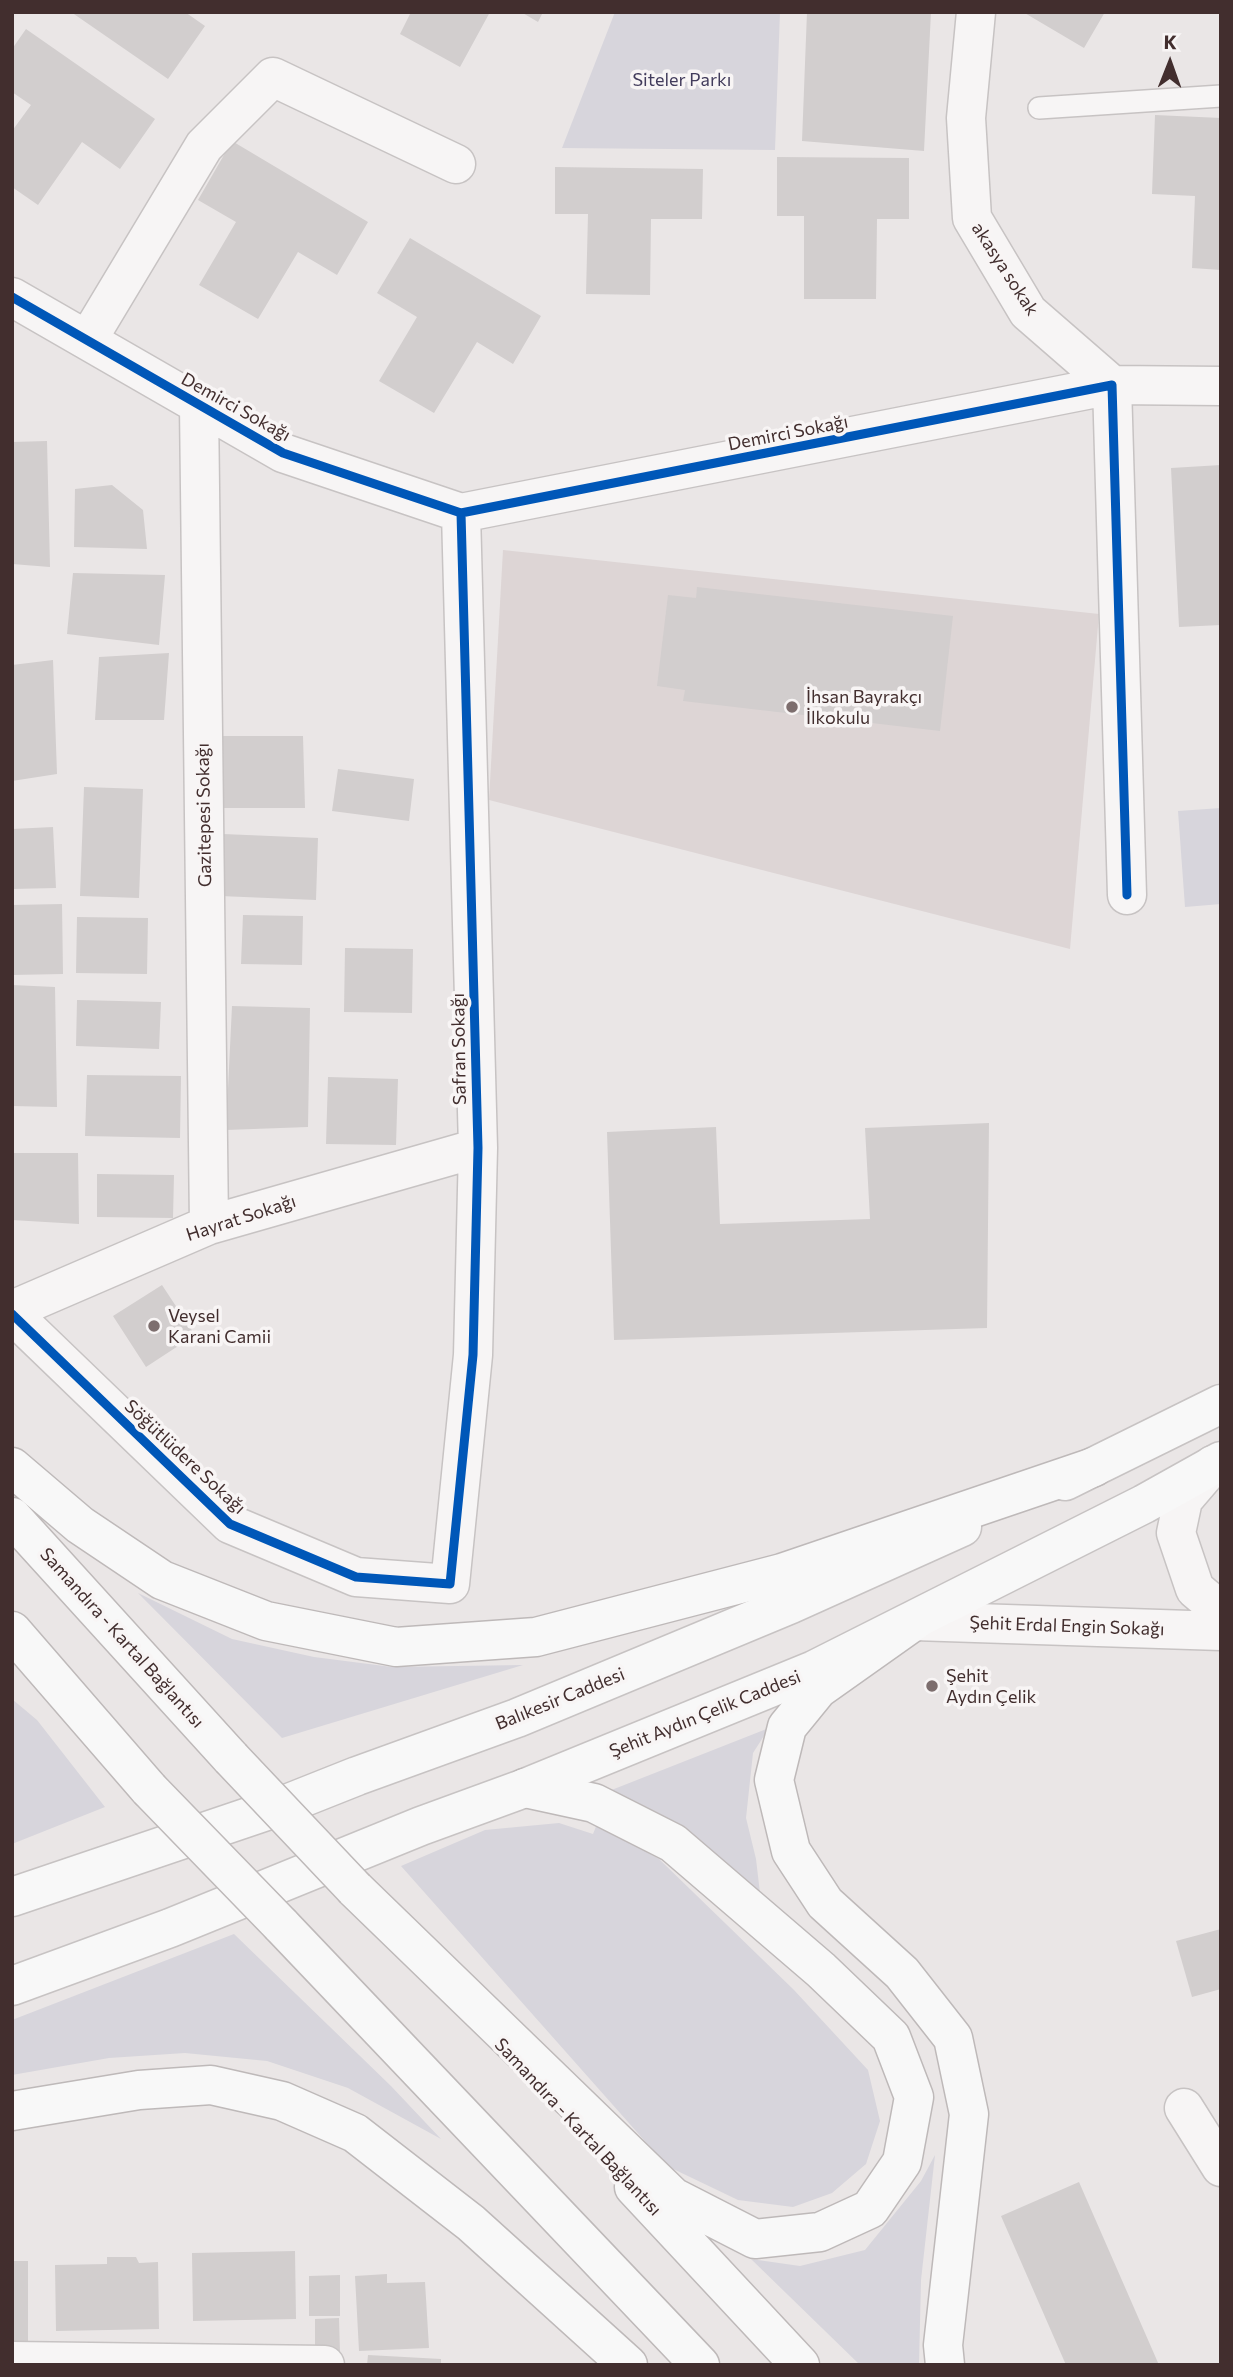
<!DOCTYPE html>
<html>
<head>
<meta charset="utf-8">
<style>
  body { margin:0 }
  #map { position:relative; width:1233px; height:2377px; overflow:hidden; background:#eae6e6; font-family:Commissioner,sans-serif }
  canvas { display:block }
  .frame { position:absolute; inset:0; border:14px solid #422e2e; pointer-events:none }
  .north { position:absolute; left:1135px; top:28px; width:70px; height:70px; -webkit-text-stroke:5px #f8f5f5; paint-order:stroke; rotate:1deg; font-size:19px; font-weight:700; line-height:28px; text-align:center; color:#422e2e }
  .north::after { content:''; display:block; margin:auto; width:24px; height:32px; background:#422e2e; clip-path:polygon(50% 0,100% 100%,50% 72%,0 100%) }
</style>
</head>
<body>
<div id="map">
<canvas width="1233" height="2377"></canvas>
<div class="frame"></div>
<div class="north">K</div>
</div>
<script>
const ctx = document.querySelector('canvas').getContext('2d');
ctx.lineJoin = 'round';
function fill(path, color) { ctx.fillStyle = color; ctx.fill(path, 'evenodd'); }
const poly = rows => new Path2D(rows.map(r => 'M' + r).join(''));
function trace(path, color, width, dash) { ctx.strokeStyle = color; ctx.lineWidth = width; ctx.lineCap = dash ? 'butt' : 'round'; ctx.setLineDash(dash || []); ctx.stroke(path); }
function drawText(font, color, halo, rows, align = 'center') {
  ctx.font = font + ' Commissioner,sans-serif'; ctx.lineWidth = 7; ctx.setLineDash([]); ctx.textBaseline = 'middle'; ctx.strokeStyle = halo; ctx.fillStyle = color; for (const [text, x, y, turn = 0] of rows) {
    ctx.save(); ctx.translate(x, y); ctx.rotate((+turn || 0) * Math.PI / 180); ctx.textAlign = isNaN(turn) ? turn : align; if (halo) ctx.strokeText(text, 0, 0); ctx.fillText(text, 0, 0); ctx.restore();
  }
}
const built = poly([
  [503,550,1099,614,1070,949,489,800]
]);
const green = poly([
  [615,12,780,12,775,150,562,148],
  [1221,808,1221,904,1185,907,1178,811],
  [138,1593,232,1639,314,1657,392,1667,523,1665,282,1738],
  [12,1699,37,1720,105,1807,12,1844],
  [769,1728,753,1753,746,1818,756,1859,760,1893,609,1791],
  [559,1823,593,1834,597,1824,659,1859,794,1990,868,2070,880,2121,866,2164,832,2193,793,2207,738,2200,667,2166,401,1866,485,1830],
  [234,1934,391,2086,441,2139,348,2088,267,2061,185,2053,109,2058,12,2075,12,2020],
  [935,2155,921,2280,919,2365,860,2365,751,2259,800,2266,865,2250,921,2181]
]);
const building = poly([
  [71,12,185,12,205,26,168,79],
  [411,12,490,12,460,67,400,34],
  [521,12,543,12,538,22],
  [807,12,931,12,924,151,802,141],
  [1023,12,1105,12,1084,48],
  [26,29,155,119,120,169,82,142,38,205,12,187,12,131,31,105,12,92,12,49],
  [1155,115,1221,118,1221,270,1192,268,1195,196,1152,194],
  [232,141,368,222,337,275,298,252,258,319,199,285,236,222,198,200],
  [777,157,909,158,909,219,877,219,876,299,804,299,804,216,777,216],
  [555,167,703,169,702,219,651,219,650,295,586,294,588,214,555,214],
  [410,238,541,316,513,364,477,342,434,413,379,381,417,317,377,293],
  [47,441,50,567,12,564,12,442],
  [1221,465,1221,625,1179,627,1171,468],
  [112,485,143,510,147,549,74,547,75,489],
  [73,573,165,575,159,645,67,634],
  [697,587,953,616,940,731,683,701,685,690,657,686,668,595,696,598],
  [169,653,164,720,95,720,99,657],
  [53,660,57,774,12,781,12,665],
  [217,736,303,736,305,808,216,808],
  [338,769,414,779,409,821,332,811],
  [84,787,143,789,139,898,80,896],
  [53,827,56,888,12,889,12,829],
  [223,834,318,838,316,900,220,896],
  [62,904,63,974,12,975,12,905],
  [243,915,303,916,302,965,241,964],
  [77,917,148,918,147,974,76,973],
  [345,948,413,949,412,1013,344,1012],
  [12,985,55,987,57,1107,12,1106],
  [77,1000,161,1002,159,1049,76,1046],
  [232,1006,310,1008,308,1127,226,1130],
  [87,1075,181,1076,180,1138,85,1136],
  [328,1077,398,1079,396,1145,326,1144],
  [989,1123,987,1328,614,1340,607,1132,716,1127,720,1224,870,1219,865,1128],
  [12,1153,78,1153,79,1224,12,1220],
  [97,1174,174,1175,173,1218,97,1217],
  [162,1285,195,1335,146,1367,113,1316],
  [1221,1929,1221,1989,1192,1997,1176,1941],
  [1079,2182,1159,2365,1066,2365,1001,2216],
  [295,2251,296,2319,193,2321,192,2253],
  [107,2257,136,2257,139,2263,158,2262,159,2329,56,2331,55,2265,107,2264],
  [12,2261,28,2261,28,2343,12,2343],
  [387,2274,387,2283,425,2282,429,2348,359,2351,355,2276],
  [340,2275,340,2316,309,2316,309,2276],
  [339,2318,340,2353,315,2354,315,2319],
  [368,2355,441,2359,441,2365,367,2365]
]);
const service = poly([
  [1039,108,1221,96]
]);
const minor = poly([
  [976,12,966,118,972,218,1028,312,1112,385,1221,386],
  [12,297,283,453,461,513,1112,385,1127,895],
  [88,339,204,146,273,77,456,164],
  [199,406,209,1225],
  [12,1310,209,1225,478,1148],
  [12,1314,230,1524,356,1577,450,1584,473,1355,478,1148,461,513],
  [1184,2108,1221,2167],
  [12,2361,325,2365]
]);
const tertiary = poly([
  [1213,1465,1183,1500,1176,1533,1195,1589,1221,1611],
  [914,1621,1221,1631]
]);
const secondary = poly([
  [1065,1481,1221,1404],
  [12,1897,284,1805,357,1776,517,1718,791,1604,962,1527],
  [12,1986,170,1928,421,1826,525,1788,814,1670,1144,1504,1221,1461]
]);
const motorway = poly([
  [12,1467,80,1525,162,1580,266,1621,396,1647,536,1637,782,1573,1094,1467],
  [12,1517,231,1758],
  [914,1621,818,1689,787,1727,774,1780,791,1851,825,1903,902,1973,953,2038,969,2114,943,2345,945,2365],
  [12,1631,149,1789],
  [355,1889,673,2197,755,2239,820,2232,870,2209,902,2162,914,2097,891,2037,821,1970,673,1843,594,1803,525,1788],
  [281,1925,700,2365],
  [12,2111,139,2090,211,2085,282,2101,355,2133,471,2223,628,2365],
  [634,2187,800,2365]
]);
const motorwayBridge = poly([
  [231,1758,355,1889],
  [149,1789,281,1925]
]);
const cycleway = poly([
  [12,297,283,453,461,513,1112,385,1127,895],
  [12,1314,230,1524,356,1577,450,1584,473,1355,478,1148,461,513]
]);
const markers = [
  [792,707,7,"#7d6e6e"],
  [154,1326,7,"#7d6e6e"],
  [932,1686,7,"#7d6e6e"]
];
const parkNames = [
  ["Siteler Parkı",682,80]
];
const streetNames = [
  ["akasya sokak",1005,269,57],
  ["Demirci Sokağı",236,407,29],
  ["Demirci Sokağı",788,433,-11],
  ["Gazitepesi Sokağı",204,815,-91],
  ["Safran Sokağı",459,1049,-91],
  ["Hayrat Sokağı",241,1218,-18],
  ["Söğütlüdere Sokağı",185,1457,43],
  ["Şehit Erdal Engin Sokağı",1067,1626,2],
  ["Samandıra - Kartal Bağlantısı",122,1638,48],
  ["Balıkesir Caddesi",560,1699,-22],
  ["Şehit Aydın Çelik Caddesi",705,1714,-22],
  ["Samandıra - Kartal Bağlantısı",578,2127,47]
];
const poiNames = [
  ["İhsan Bayrakçı",806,697],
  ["İlkokulu",806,718],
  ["Veysel",168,1316],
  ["Karani Camii",168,1337],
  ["Şehit",946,1676],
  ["Aydın Çelik",946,1697]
];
fill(built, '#ddd5d5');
fill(green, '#d7d5dc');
fill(building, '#d2cece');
trace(service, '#c7c3c3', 24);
trace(minor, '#c7c3c3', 41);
trace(tertiary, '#c7c3c3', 41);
trace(secondary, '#c7c3c3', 41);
trace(motorway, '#beb9b9', 41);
trace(service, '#f7f5f5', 21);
trace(minor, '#f7f5f5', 38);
trace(tertiary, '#f7f5f5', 38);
trace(secondary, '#f8f8f8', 38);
trace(motorway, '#f8f8f8', 38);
trace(motorwayBridge, '#beb9b9', 41, []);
trace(motorwayBridge, '#f8f8f8', 38);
trace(cycleway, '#0057b8', 9);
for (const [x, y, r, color] of markers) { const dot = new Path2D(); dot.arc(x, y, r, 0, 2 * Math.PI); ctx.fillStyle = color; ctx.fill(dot); trace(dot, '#f8f5f5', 2.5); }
drawText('18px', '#423c5c', '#f8f5f5', parkNames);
drawText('18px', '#422e2e', '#f8f5f5', streetNames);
drawText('18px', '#422e2e', '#f8f5f5', poiNames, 'left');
</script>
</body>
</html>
